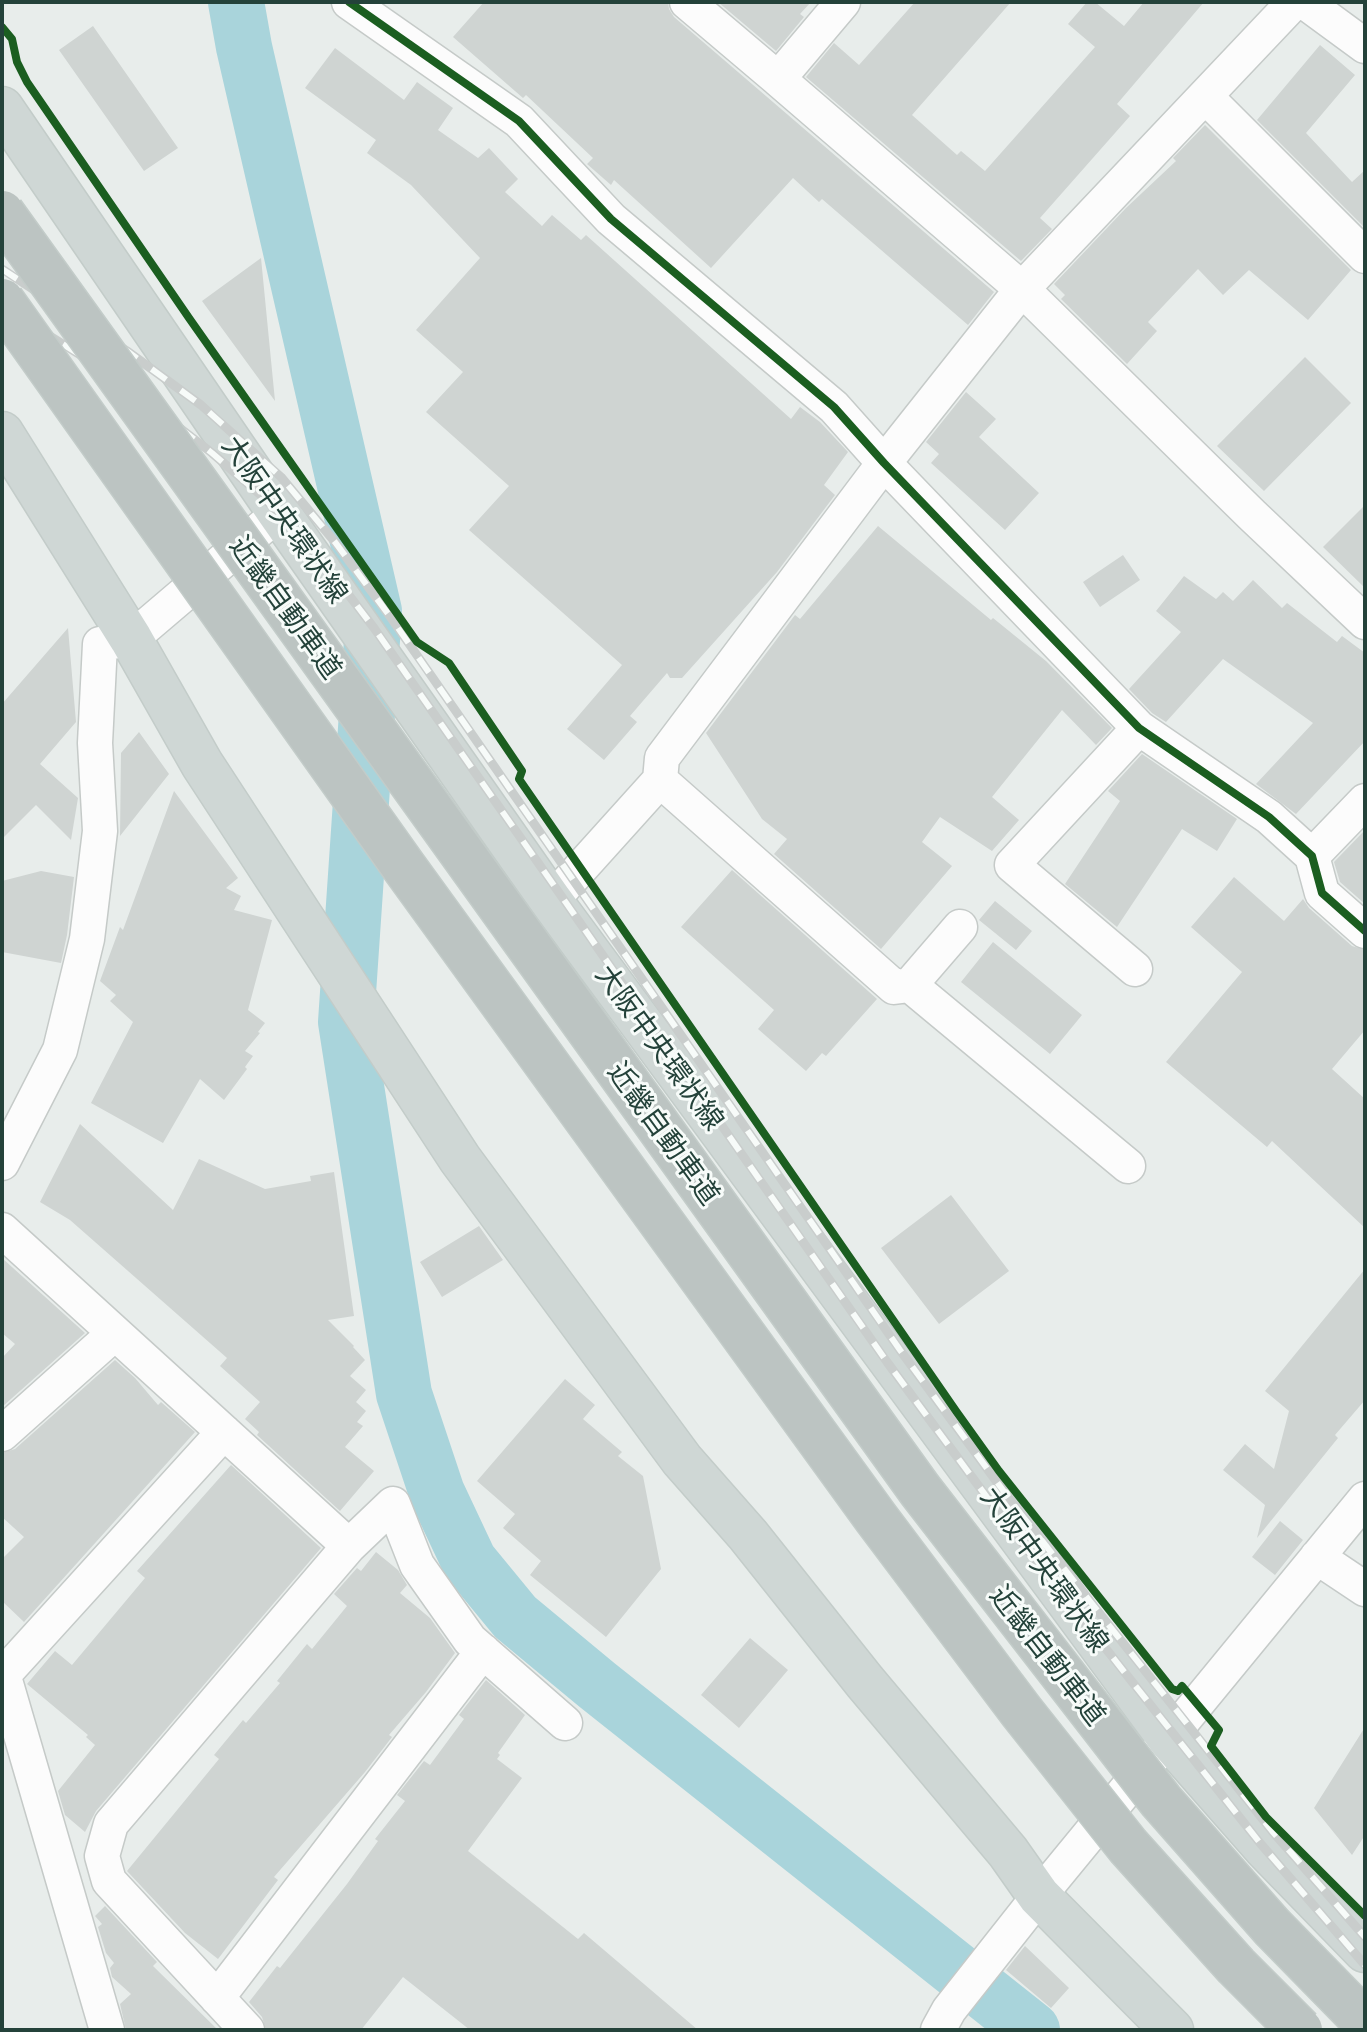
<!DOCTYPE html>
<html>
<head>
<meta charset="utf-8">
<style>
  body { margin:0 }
  #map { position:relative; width:1367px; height:2032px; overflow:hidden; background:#e8edeb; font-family:Inter,sans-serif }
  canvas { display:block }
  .frame { position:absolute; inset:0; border:4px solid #24423a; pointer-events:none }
</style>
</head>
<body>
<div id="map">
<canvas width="1367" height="2032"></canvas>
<div class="frame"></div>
</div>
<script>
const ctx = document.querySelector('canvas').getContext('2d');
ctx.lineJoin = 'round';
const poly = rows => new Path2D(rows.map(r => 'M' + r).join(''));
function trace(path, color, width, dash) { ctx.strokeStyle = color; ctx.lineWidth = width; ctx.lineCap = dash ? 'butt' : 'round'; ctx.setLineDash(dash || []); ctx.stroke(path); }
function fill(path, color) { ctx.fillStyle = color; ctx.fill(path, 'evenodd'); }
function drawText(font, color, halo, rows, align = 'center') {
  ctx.font = font + ' Inter,"Noto Sans JP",sans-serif'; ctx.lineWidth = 6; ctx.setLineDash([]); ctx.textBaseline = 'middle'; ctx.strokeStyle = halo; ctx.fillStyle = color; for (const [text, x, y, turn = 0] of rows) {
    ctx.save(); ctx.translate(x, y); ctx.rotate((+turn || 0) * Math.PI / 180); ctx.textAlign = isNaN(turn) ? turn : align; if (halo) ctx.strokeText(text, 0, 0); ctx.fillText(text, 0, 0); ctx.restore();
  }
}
const river = poly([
  [236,2,244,47,374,611,346,1022,404,1394,437,1493,469,1561,515,1617,597,1685,1032,2030]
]);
const building = poly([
  [484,2,668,2,669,9,674,17,994,292,968,325,822,199,819,202,793,178,711,268,614,180,611,185,587,164,593,158,526,95,523,98,453,37],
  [718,2,811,2,800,14,804,17,776,51],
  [915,2,1011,2,912,115,957,155,961,151,985,171,1095,47,1068,24,1087,2,1095,2,1124,26,1144,2,1204,2,1117,104,1130,116,1040,218,1052,229,1021,261,806,77,834,43,859,65],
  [93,26,178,148,144,171,59,50],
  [1320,45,1355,75,1306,133,1352,182,1365,170,1365,228,1257,120],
  [335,48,404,100,417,82,453,108,438,130,478,158,489,148,518,179,505,192,542,226,552,215,581,240,586,235,791,419,800,407,820,422,848,452,824,485,835,495,777,572,682,678,670,678,667,673,630,716,637,722,604,760,567,729,622,665,469,530,509,486,426,412,463,372,416,330,480,258,411,185,367,153,376,140,305,88],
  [1205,125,1351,270,1308,320,1249,270,1223,295,1198,269,1148,322,1157,331,1127,364,1061,299,1065,295,1054,284,1126,208,1176,161,1173,158],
  [261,258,275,401,202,301],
  [1305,357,1351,403,1264,491,1217,446],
  [966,392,996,419,979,437,1039,493,1005,530,931,463,939,454,926,442],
  [1365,505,1365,588,1323,547],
  [878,526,991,620,993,618,1046,661,1112,728,1096,745,1062,710,992,797,1019,820,992,851,940,817,922,842,952,866,881,949,774,854,787,839,762,819,706,733,795,615,800,619],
  [1123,555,1140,580,1100,607,1083,582],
  [1184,576,1216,599,1223,592,1233,601,1253,580,1282,608,1287,603,1337,642,1342,636,1365,653,1365,741,1296,814,1256,784,1313,723,1223,659,1166,722,1152,713,1129,689,1181,632,1156,611],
  [68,628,76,722,40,764,78,798,71,840,36,805,2,839,2,704],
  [139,732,169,774,120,836,121,753],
  [1142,754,1237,819,1217,851,1182,829,1117,927,1065,884,1120,801,1108,791],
  [174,791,238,878,226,888,241,896,234,910,272,920,248,1010,265,1023,258,1032,260,1033,245,1051,253,1056,245,1067,247,1069,224,1100,200,1079,163,1143,91,1103,133,1022,110,1001,116,995,100,981,120,927,123,930],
  [1365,830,1365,904,1340,882,1334,862],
  [732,870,877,999,826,1056,822,1053,806,1071,758,1029,774,1010,681,927],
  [41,871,74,877,67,935,61,963,2,952,2,881],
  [1234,877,1284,921,1303,899,1309,908,1352,946,1365,950,1365,1030,1332,1069,1365,1099,1365,1228,1272,1141,1267,1147,1166,1062,1242,972,1191,927],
  [995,901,1032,931,1016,950,979,920],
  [993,942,1082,1015,1050,1054,961,982],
  [80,1124,173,1210,199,1159,265,1189,311,1181,310,1176,334,1172,354,1316,328,1320,354,1346,353,1347,365,1360,350,1376,366,1390,356,1402,366,1411,357,1422,363,1426,345,1447,374,1471,340,1511,257,1435,259,1432,245,1419,260,1402,220,1366,227,1358,70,1220,40,1202],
  [951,1195,1009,1271,939,1324,881,1248],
  [479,1226,503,1260,442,1297,420,1262],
  [2,1258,85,1333,2,1407,2,1358,15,1344,2,1333],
  [1365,1269,1365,1400,1335,1435,1338,1438,1257,1538,1265,1505,1223,1470,1245,1444,1274,1469,1289,1411,1265,1391],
  [115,1360,135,1378,158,1405,161,1402,195,1432,24,1622,2,1601,2,1559,24,1537,2,1517,2,1453,15,1449],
  [565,1379,595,1405,583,1419,622,1452,618,1456,643,1476,661,1569,606,1637,530,1575,541,1561,503,1528,515,1514,477,1481],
  [231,1465,321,1548,96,1811,85,1832,65,1815,58,1791,95,1745,86,1737,88,1735,27,1684,55,1651,72,1665,145,1578,137,1571],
  [1280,1521,1303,1540,1275,1575,1252,1557],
  [376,1552,398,1570,407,1585,400,1593,430,1618,455,1653,426,1692,389,1735,392,1737,365,1772,274,1877,278,1880,218,1959,185,1933,127,1871,219,1759,214,1755,243,1720,246,1723,280,1683,277,1681,307,1644,312,1649,347,1606,334,1594,357,1568,361,1571],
  [750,1638,788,1670,739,1728,701,1695],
  [486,1680,525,1715,498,1753,500,1755,497,1759,522,1778,468,1851,578,1939,584,1933,698,2030,470,2030,403,1977,361,2030,266,2030,262,2017,249,2002,277,1966,280,1968,347,1884,378,1841,375,1839,405,1801,397,1795,424,1761,430,1765,464,1719,459,1715],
  [1365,1727,1365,1835,1352,1855,1314,1808],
  [105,1906,157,1962,153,1966,218,2030,126,2030,120,2004,131,1994,112,1977,110,1968,114,1963,106,1953,98,1927,102,1924,95,1916],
  [1025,1946,1069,1988,1051,2008,1006,1970]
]);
const minor = poly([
  [349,2,519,121,611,219,834,407,884,463,1139,728,1269,817,1312,856,1322,893,1365,931],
  [687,2,778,79,843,2],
  [1305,2,1365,46],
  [778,79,1022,289,1252,515,1365,622],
  [1206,97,1365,256],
  [660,780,894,987,910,985,960,927],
  [1312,856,1365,801],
  [551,901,660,780,662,758,884,463,1022,289,1294,2],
  [1135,969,1012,865,1139,728],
  [910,985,1128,1166],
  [2,1163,60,1050,87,939,100,831,95,743,100,644,131,639,279,513],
  [2,1230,349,1546],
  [2,1434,115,1333],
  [1317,1557,1365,1589],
  [2,1670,107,2030],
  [4,1674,224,1432],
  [217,1998,483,1651],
  [247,2030,109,1881,102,1856,111,1824,349,1546,393,1504,417,1565,470,1640,565,1723],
  [938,2030,949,2010,1039,1896,1365,1499]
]);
const major = poly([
  [2,108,279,513,551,901,1170,1740,1264,1847,1365,1951],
  [2,433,131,639,202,764,460,1159,682,1460,748,1535,865,1682,1008,1852,1039,1896,1172,2030]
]);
const rail = poly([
  [2,269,127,351,201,405,281,477,335,542,389,615,900,1350,1016,1508,1272,1831,1365,1937],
  [2,306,109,373,212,453,262,496,319,556,374,628,887,1362,1003,1519,1260,1843,1365,1965]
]);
const highwayBridge = poly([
  [2,213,920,1490,1161,1801,1272,1927,1365,2022],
  [2,301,404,867,876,1518,1021,1711,1128,1846,1236,1966,1300,2030]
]);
const cycleway = poly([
  [349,2,519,121,611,219,834,407,884,463,1139,728,1269,817,1312,856,1322,893,1365,931],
  [2,27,12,39,17,62,27,82,189,318,417,642,449,663,522,771,519,779,956,1411,999,1471,1172,1689,1178,1691,1182,1686,1219,1730,1211,1746,1266,1817,1365,1916]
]);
const streetNames = [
  ["大阪中央環状線",284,520,55],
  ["近畿自動車道",285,608,54],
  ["大阪中央環状線",659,1048,54],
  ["近畿自動車道",663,1134,54],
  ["大阪中央環状線",1044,1570,54],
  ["近畿自動車道",1047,1656,52]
];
trace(river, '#a9d4db', 56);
fill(building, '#cfd4d2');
trace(minor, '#c5cac8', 37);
trace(major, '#c3ccc9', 45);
trace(minor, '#fcfcfc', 34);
trace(major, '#cfd7d5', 42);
trace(rail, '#c9cdcc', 9);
trace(rail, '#f7fbf9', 6, [18]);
trace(highwayBridge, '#c3ccc9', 47, []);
trace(highwayBridge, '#bcc4c2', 44);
trace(cycleway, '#1b5e20', 8);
drawText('28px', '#24423a', '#f7fbf9', streetNames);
</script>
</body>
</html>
